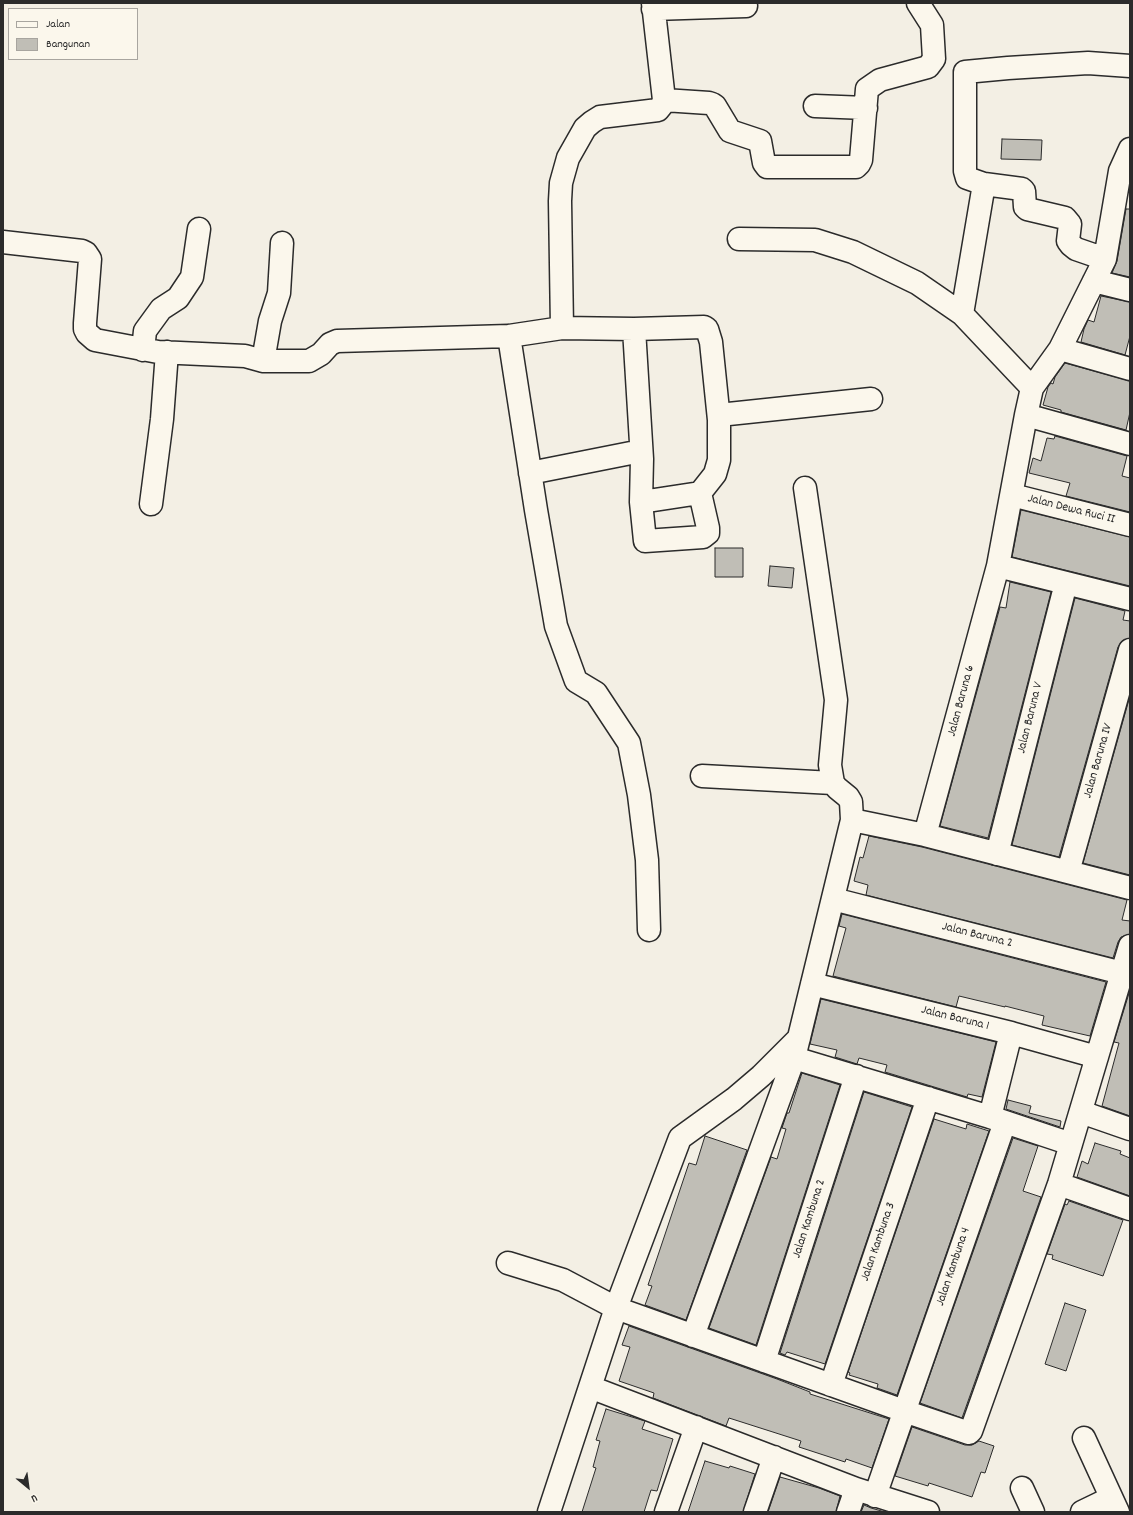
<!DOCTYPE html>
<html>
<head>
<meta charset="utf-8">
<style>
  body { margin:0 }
  #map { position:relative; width:1133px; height:1515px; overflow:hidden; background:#f3efe4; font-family:Dekko,sans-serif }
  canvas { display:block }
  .frame { position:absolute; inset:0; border:4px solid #2b2b2b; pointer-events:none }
  .legend { position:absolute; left:8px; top:8px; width:130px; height:52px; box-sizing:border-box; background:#fbf7ec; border:1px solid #a8a59f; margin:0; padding:5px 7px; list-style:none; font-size:12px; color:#2b2b2b }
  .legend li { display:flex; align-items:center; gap:8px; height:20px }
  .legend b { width:20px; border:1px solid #a8a59f }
  .north { position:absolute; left:8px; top:1467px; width:40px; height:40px; -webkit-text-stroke:3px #fbf7ec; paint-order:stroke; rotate:151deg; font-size:11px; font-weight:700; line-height:16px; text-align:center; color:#2b2b2b }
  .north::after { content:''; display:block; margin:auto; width:14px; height:18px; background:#2b2b2b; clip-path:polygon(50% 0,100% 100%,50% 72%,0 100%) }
</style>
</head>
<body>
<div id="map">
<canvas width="1133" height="1515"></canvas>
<div class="frame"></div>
<ul class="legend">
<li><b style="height:5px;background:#fbf7ec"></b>Jalan</li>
<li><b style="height:11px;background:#c0beb6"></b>Bangunan</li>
</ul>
<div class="north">U</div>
</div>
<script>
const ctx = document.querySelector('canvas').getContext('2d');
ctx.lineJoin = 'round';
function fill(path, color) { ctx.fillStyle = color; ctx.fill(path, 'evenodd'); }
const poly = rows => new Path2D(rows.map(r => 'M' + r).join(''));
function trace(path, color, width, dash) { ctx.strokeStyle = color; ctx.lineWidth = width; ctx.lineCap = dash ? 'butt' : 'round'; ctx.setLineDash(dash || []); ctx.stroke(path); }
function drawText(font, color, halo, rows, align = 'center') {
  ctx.font = font + ' Dekko,sans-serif'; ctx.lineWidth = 4; ctx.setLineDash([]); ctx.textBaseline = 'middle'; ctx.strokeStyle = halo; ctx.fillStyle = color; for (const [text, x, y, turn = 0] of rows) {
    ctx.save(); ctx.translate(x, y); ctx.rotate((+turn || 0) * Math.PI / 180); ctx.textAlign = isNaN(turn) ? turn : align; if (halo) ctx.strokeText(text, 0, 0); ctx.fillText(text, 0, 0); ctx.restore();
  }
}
const building = poly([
  [1002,139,1042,140,1041,160,1001,159,1002,139],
  [1126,209,1130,209,1130,277,1112,273,1117,261,1126,209],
  [1101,296,1130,302,1130,336,1125,355,1081,342,1084,329,1088,320,1094,322,1101,296],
  [1065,363,1130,381,1130,412,1126,430,1061,412,1061,410,1043,405,1048,387,1051,383,1053,384,1055,377,1065,363],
  [1055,436,1127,456,1122,476,1130,478,1130,512,1066,496,1070,483,1029,473,1033,458,1041,461,1047,438,1054,439,1055,436],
  [1021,510,1130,537,1130,586,1012,557,1021,510],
  [715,548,743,548,743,577,715,577,715,548],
  [770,566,794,568,792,588,768,586,770,566],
  [1010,582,1051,592,988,838,940,826,1000,607,1006,608,1010,582],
  [1075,598,1125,611,1123,620,1130,621,1130,638,1122,641,1118,647,1059,857,1012,845,1075,598],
  [1130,696,1130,875,1083,863,1130,696],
  [869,836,922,847,1127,900,1122,920,1130,921,1130,934,1121,937,1118,942,1113,958,866,895,868,885,854,881,860,857,863,858,869,836],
  [842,914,1106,982,1090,1036,1042,1025,1044,1016,1005,1006,1005,1007,959,996,956,1007,833,976,846,928,839,926,842,914],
  [1130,990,1130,1116,1102,1106,1119,1043,1114,1042,1130,990],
  [821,999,996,1042,982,1097,968,1094,967,1097,885,1072,887,1065,859,1058,857,1064,835,1057,837,1050,810,1044,821,999],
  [802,1073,840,1085,756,1345,709,1328,771,1157,777,1159,786,1129,782,1128,787,1113,789,1113,802,1073],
  [864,1092,912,1107,825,1364,787,1352,785,1355,780,1353,864,1092],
  [1008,1100,1031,1106,1029,1113,1061,1121,1060,1127,1006,1109,1008,1100],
  [934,1119,966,1129,967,1124,989,1131,897,1395,877,1388,878,1384,849,1375,850,1373,848,1372,934,1119],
  [705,1136,747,1150,686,1320,645,1305,652,1286,648,1285,689,1163,696,1165,705,1136],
  [1013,1138,1038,1146,1023,1191,1041,1197,962,1418,920,1403,1013,1138],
  [1095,1143,1121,1151,1120,1154,1130,1158,1130,1196,1077,1177,1082,1161,1088,1164,1095,1143],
  [1069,1201,1123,1220,1103,1276,1052,1259,1053,1255,1047,1254,1065,1204,1067,1205,1069,1201],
  [1065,1303,1086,1310,1066,1371,1045,1364,1065,1303],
  [629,1326,777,1379,810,1392,810,1394,889,1419,872,1468,846,1459,845,1462,799,1447,801,1441,729,1418,726,1426,653,1398,654,1393,619,1381,630,1347,622,1345,629,1326],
  [606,1409,645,1421,642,1429,673,1439,657,1491,651,1490,644,1512,582,1512,596,1468,593,1467,600,1441,596,1440,606,1409],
  [912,1427,965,1445,972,1445,979,1441,994,1446,985,1473,981,1472,972,1497,929,1483,928,1486,895,1476,912,1427],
  [705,1461,729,1468,730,1466,755,1474,743,1512,688,1512,705,1461],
  [780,1477,819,1488,840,1496,836,1512,768,1512,780,1477],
  [864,1505,871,1508,885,1512,861,1512,864,1505]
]);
const minor = poly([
  [653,9,746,6],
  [664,100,709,103,712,104,715,106,730,131,760,141,764,163,767,167,856,167,859,164,861,160,867,89,880,80,928,67,934,59,932,25,918,3],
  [815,106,866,108],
  [739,239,815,240,853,252,917,283,962,314,1032,388],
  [3,242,82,251,86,253,90,259,85,323,85,329,87,333,95,340,158,352,245,356,263,361,309,361,321,354,330,344,337,341,509,336,562,328,560,201,561,183,568,158,585,128,592,122,600,117,658,110,662,105,664,100,653,3],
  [1105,259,1076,249,1071,245,1068,241,1070,224,1065,218,1027,209,1025,207,1024,191,1022,189,984,184,967,178,965,171,965,72,1008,68,1088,63,1130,66],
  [1094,281,1130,290],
  [962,314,984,184],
  [562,328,634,329,642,459,641,502,645,541,703,537,708,533,708,528,700,493],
  [634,329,704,327,707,329,711,342,719,420,719,460,715,474,700,493,641,502],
  [509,336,536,510,556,626,576,681,596,693,629,743,639,795,647,860,649,930],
  [1060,349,1130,369],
  [143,350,145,331,161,309,178,298,192,277,199,229],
  [263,361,270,321,279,293,282,243],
  [719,415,871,399],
  [1026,415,1130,444],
  [530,473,641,451],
  [805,488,836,700,830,765,833,783,837,788,848,797,851,802,852,820],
  [1012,495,1130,525],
  [151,504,162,419,167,352],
  [998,566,1130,599],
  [702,776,833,783],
  [925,835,998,566,1026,415,1032,388,1060,349,1105,259,1120,171,1130,149],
  [997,854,1066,583],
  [1068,872,1130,650],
  [833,899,1122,973],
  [812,984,1011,1033,1097,1057],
  [1081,1112,1130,1129],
  [990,1117,1011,1033],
  [1071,1144,990,1117,794,1058,852,820,925,835,1130,888],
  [1059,1184,1130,1209],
  [508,1263,563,1280,616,1308,904,1411,969,1433,971,1431,1059,1184,1130,946],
  [693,1336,794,1058],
  [764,1361,856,1076],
  [831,1385,928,1098],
  [590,1387,856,1489,928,1512],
  [1084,1438,1118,1512],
  [1022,1488,1033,1512],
  [875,1496,1005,1122],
  [549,1512,616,1308,680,1138,734,1099,761,1076,799,1038],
  [666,1512,696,1427],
  [755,1512,774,1457],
  [848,1512,856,1489],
  [1082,1512,1111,1498]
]);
const streetNames = [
  ["Jalan Dewa Ruci II",1071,510,14],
  ["Jalan Baruna 6",962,701,-75],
  ["Jalan Baruna V",1031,718,-76],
  ["Jalan Baruna IV",1099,761,-74],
  ["Jalan Baruna 2",977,936,14],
  ["Jalan Baruna 1",955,1019,14],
  ["Jalan Kambuna 2",810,1219,-72],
  ["Jalan Kambuna 3",879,1242,-71],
  ["Jalan Kambuna 4",954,1267,-71]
];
fill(building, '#c0beb6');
trace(building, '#2b2b2b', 1);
trace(minor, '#2b2b2b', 25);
trace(minor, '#fbf7ec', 22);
drawText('13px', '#2b2b2b', '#fbf7ec', streetNames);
</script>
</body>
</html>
